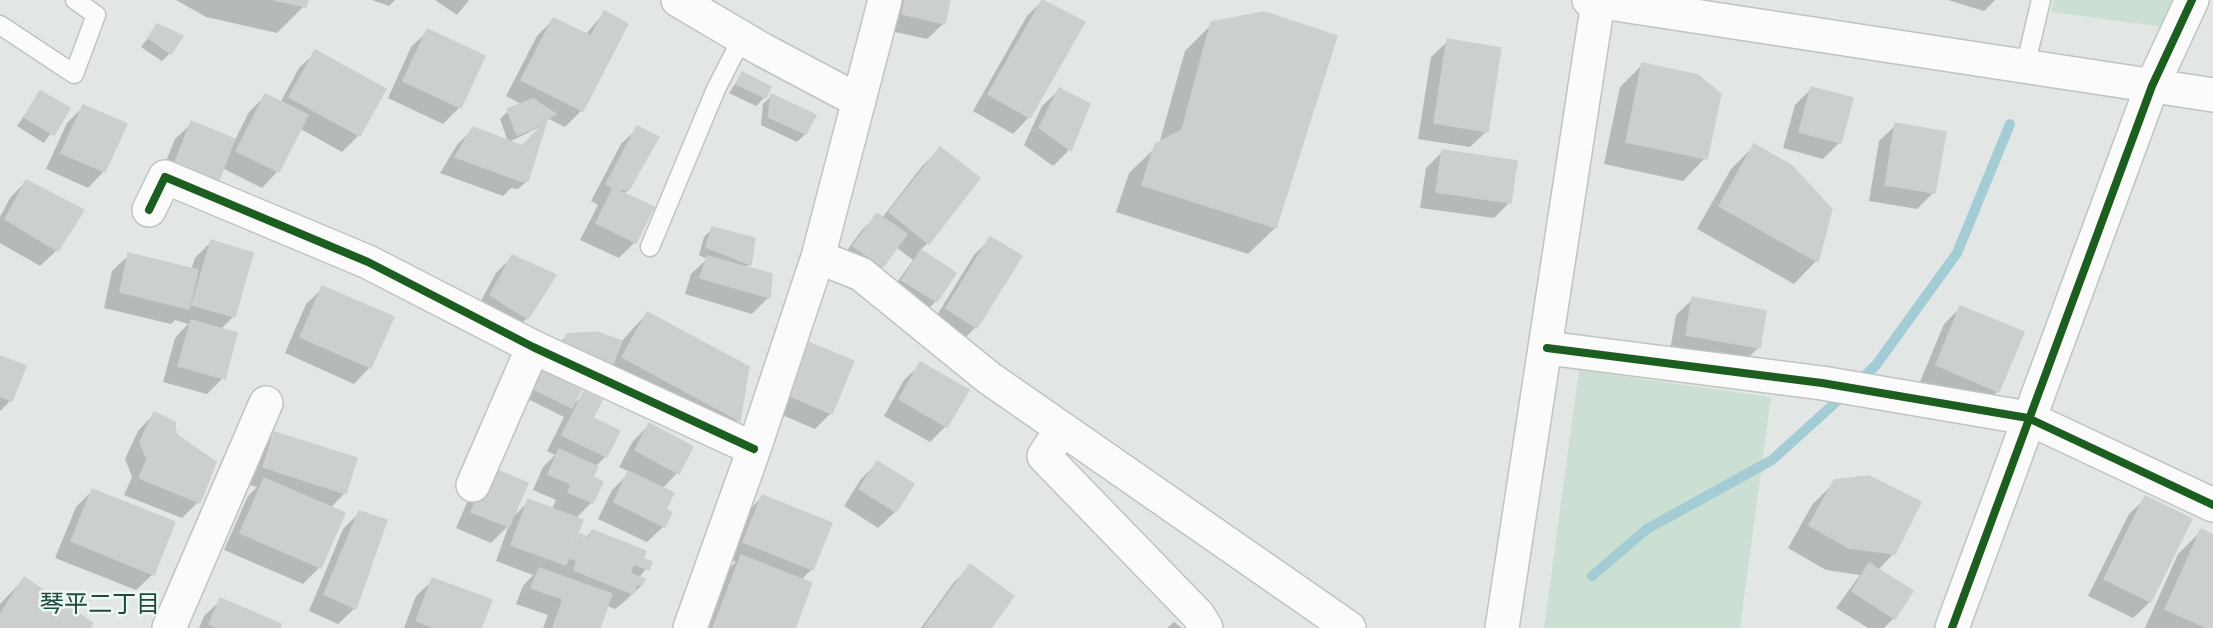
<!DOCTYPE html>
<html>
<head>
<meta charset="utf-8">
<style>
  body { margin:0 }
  canvas { display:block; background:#e2e7e5 }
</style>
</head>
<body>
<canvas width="2213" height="628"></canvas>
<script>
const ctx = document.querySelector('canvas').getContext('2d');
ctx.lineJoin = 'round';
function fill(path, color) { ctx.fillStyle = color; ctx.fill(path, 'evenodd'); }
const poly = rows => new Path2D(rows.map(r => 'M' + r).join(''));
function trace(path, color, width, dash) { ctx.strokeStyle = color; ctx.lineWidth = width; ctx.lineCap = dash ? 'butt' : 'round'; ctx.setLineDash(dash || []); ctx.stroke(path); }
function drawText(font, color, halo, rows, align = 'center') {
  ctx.font = font + ' "Titillium Web","Noto Sans JP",sans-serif'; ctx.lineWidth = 5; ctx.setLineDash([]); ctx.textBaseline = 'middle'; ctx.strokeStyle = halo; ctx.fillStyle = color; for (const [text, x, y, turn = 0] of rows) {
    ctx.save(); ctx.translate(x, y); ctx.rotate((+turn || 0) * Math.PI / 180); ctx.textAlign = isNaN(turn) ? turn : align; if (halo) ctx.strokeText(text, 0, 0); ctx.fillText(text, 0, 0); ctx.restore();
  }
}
const green = poly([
  [2054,0,2188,0,2178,29,2051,12],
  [1579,370,1771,397,1740,628,1544,628]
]);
const shadow = poly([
  [176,0,306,0,304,6,277,33,206,17],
  [372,0,395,0,389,6],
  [435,0,469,0,457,15],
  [893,0,949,0,944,23,927,39,886,30],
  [1043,0,1083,23,1029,117,1013,134,973,111,1027,16],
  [1948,0,1995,0,1984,11],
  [604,13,582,110,565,127,549,119,545,123,527,181,518,189,511,188,503,196,440,173,457,145,473,129,508,142,500,119,508,111,523,105,506,96,537,36,554,19,585,35],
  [542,126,522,148,509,142],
  [1212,24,1275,228,1248,254,1116,212,1129,173,1159,144,1185,51],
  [157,26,170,53,162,61,141,47],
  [428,31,460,107,443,124,388,98,411,47],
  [1448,41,1487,131,1470,147,1418,139,1431,57],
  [316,52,384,90,358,136,342,152,299,128,278,171,262,188,222,168,158,181,175,139,192,123,235,140,249,112,265,96,280,103,299,68],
  [1643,64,1705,158,1683,181,1604,164,1620,87],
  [742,74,765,97,756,106,729,93],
  [1811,89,1840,142,1823,159,1783,148,1795,105],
  [1059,90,1069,150,1053,166,1024,145,1042,106],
  [40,93,68,109,44,143,17,126],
  [771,96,814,116,805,134,797,142,761,125,763,104],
  [83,107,104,171,88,188,46,169,67,123],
  [1896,125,1934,192,1917,209,1869,201,1879,141],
  [638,128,628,190,623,195,635,242,619,258,580,240,598,205,591,201,621,144],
  [1754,146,1831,209,1816,261,1794,284,1697,229,1731,169],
  [940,149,928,243,919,251,954,273,936,301,920,318,887,297,913,260,896,247,882,266,866,283,838,263,861,231,877,215,882,218,923,165],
  [1442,152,1510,202,1494,218,1420,208,1426,168],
  [26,181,57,250,40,266,0,243,0,217,10,198],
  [712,229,750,264,745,268,769,297,752,314,685,294,691,274,707,259,699,255,704,237],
  [991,238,976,327,960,343,931,325,974,255],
  [211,242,234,316,220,330,223,378,207,394,163,382,175,338,188,324,175,320,171,324,104,308,112,271,129,255,191,270,195,258],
  [512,257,527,318,510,334,475,312,496,273],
  [323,288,370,367,354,384,285,353,306,304],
  [1693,299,1759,347,1742,364,1670,351,1676,315],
  [1960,308,1998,391,1982,407,1920,382,1944,324],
  [647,313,747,368,738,421,716,443,559,344,567,335,621,342],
  [0,357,11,400,0,411],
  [789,359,831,413,815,429,768,409],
  [547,364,573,405,585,393,606,456,595,467,591,478,592,502,576,518,573,544,581,536,585,538,592,531,650,563,639,578,643,580,641,586,624,602,615,609,607,606,599,628,543,628,548,615,516,604,523,586,533,575,496,561,509,525,491,543,456,528,474,486,512,518,529,501,552,509,556,500,533,490,543,467,555,455,547,451,564,417,526,398,539,373],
  [921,364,946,426,930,442,884,416,904,380],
  [154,414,198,502,182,518,124,495,132,477,125,459,138,431],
  [650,424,677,473,662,489,664,526,647,542,598,519,612,490,630,472,619,467,633,441],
  [274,434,345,493,330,508,343,514,319,568,303,584,224,550,248,496,257,487,247,484,258,450],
  [878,462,912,484,895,512,878,528,844,506,861,479],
  [1835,482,1894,553,1878,570,1894,618,1884,628,1868,628,1836,608,1860,575,1826,570,1788,548,1812,505],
  [92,491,153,574,136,590,55,558,76,507],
  [762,497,812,569,801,580,793,628,700,628,718,579,736,562,728,558,746,513],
  [2146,498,2190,520,2150,602,2133,618,2088,596,2129,514],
  [359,513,355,608,338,624,309,611,343,529],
  [2201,531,2213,537,2213,628,2145,628,2178,554],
  [971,566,989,628,921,628,954,582],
  [24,579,88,628,0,628,0,604],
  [433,580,479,628,404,628,416,596],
  [221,600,278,628,199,628,204,616],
  [1174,622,1182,628,1167,628]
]);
const stream = poly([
  [1858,382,1876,365,1957,253,2010,124],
  [1592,576,1647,529,1772,460,1846,393]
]);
const building = poly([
  [274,0,308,0,306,7,274,0],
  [905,0,950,0,945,24,902,14,905,0],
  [1042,0,1085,22,1030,118,988,94,1042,0],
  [604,11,628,24,583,111,521,80,553,18,591,36,604,11],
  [1264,12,1337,36,1276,228,1142,185,1155,144,1182,130,1211,22,1264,12],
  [157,24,183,36,171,54,148,38,157,24],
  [427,29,485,56,461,108,403,81,427,29],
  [1447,39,1501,48,1488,132,1434,123,1447,39],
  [315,50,386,89,360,136,289,97,315,50],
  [1642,63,1698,75,1721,94,1707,159,1626,142,1642,63],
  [742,72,771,87,766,98,736,84,742,72],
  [1811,87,1853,98,1841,143,1799,132,1811,87],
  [1059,88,1090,104,1071,151,1039,128,1059,88],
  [40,91,70,108,54,135,24,117,40,91],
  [265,94,308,115,279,172,236,151,265,94],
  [771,94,816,115,806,134,768,117,771,94],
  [533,99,556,114,533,129,517,135,507,109,533,99],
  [83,105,127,124,105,172,61,153,83,105],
  [547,120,528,181,521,181,522,146,547,120],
  [191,121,235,139,218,182,174,165,191,121],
  [1895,123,1946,132,1935,193,1885,185,1895,123],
  [637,126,659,137,629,190,613,188,606,184,637,126],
  [473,127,522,146,521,181,455,157,473,127],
  [1754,144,1792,166,1832,209,1818,262,1719,206,1754,144],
  [940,147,980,178,929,244,889,212,940,147],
  [1442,150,1517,161,1511,203,1436,192,1442,150],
  [26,180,84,210,58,251,5,219,26,180],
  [613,188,654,207,636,243,596,223,613,188],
  [877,213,907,234,883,267,853,246,877,213],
  [712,227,755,238,751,265,706,247,712,227],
  [990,237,1022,256,977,328,946,308,990,237],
  [211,240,253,253,235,317,192,305,211,240],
  [921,250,956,273,937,302,902,280,921,250],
  [128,253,198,270,189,309,120,292,128,253],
  [512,255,556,275,528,319,490,295,512,255],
  [707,256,772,274,770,298,700,278,707,256],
  [322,286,394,317,371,368,300,337,322,286],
  [1692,297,1766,311,1760,348,1686,335,1692,297],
  [1960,306,2024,332,1999,392,1936,365,1960,306],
  [647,312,749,367,740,421,622,357,647,312],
  [191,320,237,333,225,379,178,366,191,320],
  [597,332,622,341,613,364,562,346,567,334,597,332],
  [805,341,854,361,832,414,783,393,805,341],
  [0,356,26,366,12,401,0,396,0,356],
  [920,362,969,390,947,427,899,399,920,362],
  [547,363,585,382,572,408,534,389,547,363],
  [584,391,602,400,593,418,620,431,607,457,562,435,584,391],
  [154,412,175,422,176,434,216,462,200,503,139,478,147,459,140,442,154,412],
  [649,423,693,447,679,474,635,450,649,423],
  [274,432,357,458,346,494,263,467,274,432],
  [559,449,598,467,593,477,603,482,593,503,568,492,571,484,548,474,559,449],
  [877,461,914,484,896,512,859,489,877,461],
  [490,467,528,483,509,527,471,512,490,467],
  [628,471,674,493,666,509,672,512,665,527,614,502,628,471],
  [1869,476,1921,502,1895,554,1849,548,1809,525,1834,480,1869,476],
  [264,478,345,513,321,568,240,533,264,478],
  [92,489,175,522,154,575,71,541,92,489],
  [762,495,832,523,813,570,743,542,762,495],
  [2145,496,2192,519,2151,602,2104,579,2145,496],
  [528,499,583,520,566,565,511,545,528,499],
  [359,511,387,520,356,609,324,594,359,511],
  [2201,529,2213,535,2213,628,2207,628,2165,609,2201,529],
  [592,530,646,551,643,559,652,562,649,570,634,564,630,573,645,579,642,586,637,584,633,594,574,570,577,561,570,558,580,534,589,538,592,530],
  [741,555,812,583,795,628,713,628,741,555],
  [1869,563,1913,591,1895,619,1852,591,1869,563],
  [970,564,1014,596,991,628,924,628,970,564],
  [539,568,612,594,600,628,553,628,563,599,531,588,539,568],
  [24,577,93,623,90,628,0,628,0,615,24,577],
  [432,578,492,600,481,628,435,628,416,621,432,578],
  [220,598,281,624,280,628,218,628,209,624,220,598]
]);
const service = poly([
  [0,25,74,74,96,15,75,0],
  [2025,67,2041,0],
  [650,247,716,89,742,38]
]);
const minor = poly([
  [678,0,761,49,859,101],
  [149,210,165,177,368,262,533,347,754,449],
  [818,257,861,274,989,378,1349,628],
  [1547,348,1822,383,2028,418,2213,505],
  [1062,429,1044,456,1198,615,1206,628],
  [473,485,533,347],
  [169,628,266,403],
  [690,628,754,449,818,257,885,0],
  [1952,628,2152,86,2192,0]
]);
const tertiary = poly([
  [1589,0,2213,95],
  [1502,628,1598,2]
]);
const cycleway = poly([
  [149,210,165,177,368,262,533,347,754,449],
  [1547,348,1822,383,2028,418,2213,505],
  [1952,628,2152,86,2192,0]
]);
const neighbourhoodNames = [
  ["琴平二丁目",100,606]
];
fill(green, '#cbe0d2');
fill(shadow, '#0003');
trace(stream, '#a3ccd5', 10);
fill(building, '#cbd0ce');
trace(building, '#cbd0ce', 1.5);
trace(service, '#bfc4c2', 21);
trace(minor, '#bfc4c2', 36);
trace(tertiary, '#bfc4c2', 36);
trace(service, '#fbfbfb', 18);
trace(minor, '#fbfbfb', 33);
trace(tertiary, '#fbfbfb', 33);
trace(cycleway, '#1b5e20', 8);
drawText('24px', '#1e4a42', '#eff7f3', neighbourhoodNames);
</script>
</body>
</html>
